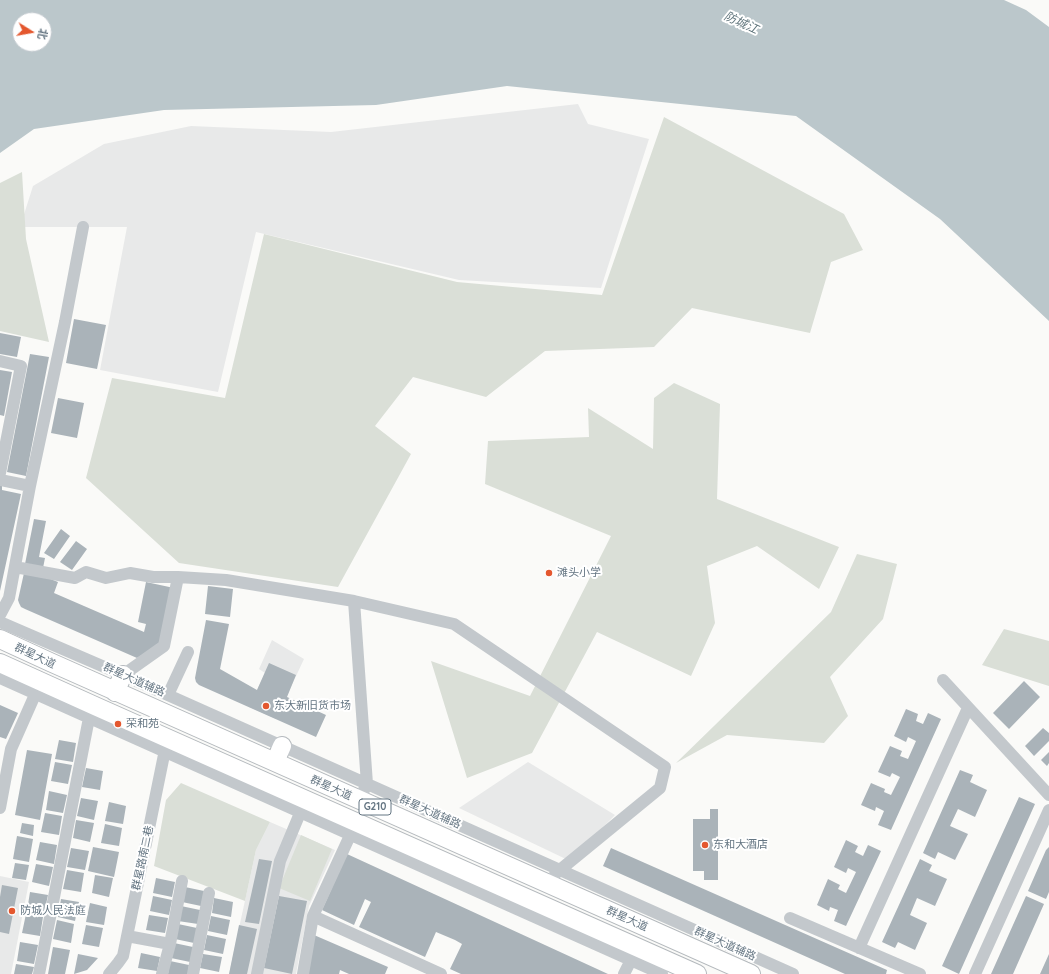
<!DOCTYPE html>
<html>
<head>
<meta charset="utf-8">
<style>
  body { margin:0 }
  #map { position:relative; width:1049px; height:974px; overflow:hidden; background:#fafaf8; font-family:Quicksand,"Noto Sans SC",sans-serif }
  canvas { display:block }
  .north { position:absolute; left:12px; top:12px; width:40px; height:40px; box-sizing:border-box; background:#fff; border:1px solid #c1c8cd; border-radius:50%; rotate:101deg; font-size:11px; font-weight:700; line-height:16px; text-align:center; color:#657683 }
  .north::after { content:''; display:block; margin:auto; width:14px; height:18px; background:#e4572e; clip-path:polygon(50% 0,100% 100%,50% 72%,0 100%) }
</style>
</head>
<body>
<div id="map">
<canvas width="1049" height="974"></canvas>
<div class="north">北</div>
</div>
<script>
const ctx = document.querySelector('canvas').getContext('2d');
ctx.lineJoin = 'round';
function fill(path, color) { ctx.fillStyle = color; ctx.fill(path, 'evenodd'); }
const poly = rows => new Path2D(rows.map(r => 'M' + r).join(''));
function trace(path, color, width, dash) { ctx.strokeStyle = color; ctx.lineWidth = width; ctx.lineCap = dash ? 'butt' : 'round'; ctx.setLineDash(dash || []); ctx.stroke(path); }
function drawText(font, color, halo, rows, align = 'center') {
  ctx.font = font + ' Quicksand,"Noto Sans SC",sans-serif'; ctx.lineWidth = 4; ctx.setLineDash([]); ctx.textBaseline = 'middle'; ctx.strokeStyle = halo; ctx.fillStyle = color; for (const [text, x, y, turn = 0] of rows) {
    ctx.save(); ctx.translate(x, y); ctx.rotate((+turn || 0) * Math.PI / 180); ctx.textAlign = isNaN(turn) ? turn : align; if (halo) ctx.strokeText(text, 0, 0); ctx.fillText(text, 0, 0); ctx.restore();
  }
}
const built = poly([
  [578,104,588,124,649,139,601,288,459,280,256,232,218,392,100,370,127,227,20,227,33,186,104,144,191,126,331,132],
  [272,640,304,659,276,719,249,707,265,673,259,669],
  [528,762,615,815,570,861,459,808],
  [270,822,335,850,309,906,296,974,229,974,256,850],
  [0,876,29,882,11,974,0,974]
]);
const green = poly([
  [664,117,844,214,863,250,831,262,810,333,692,308,654,347,545,351,486,397,413,377,375,426,411,454,338,587,179,563,86,478,112,378,225,398,264,234,457,282,602,295],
  [22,172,26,239,49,342,0,331,0,183],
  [674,383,720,404,717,499,839,547,819,589,757,546,707,566,715,623,691,676,597,632,532,753,467,778,431,661,530,696,611,536,485,484,488,441,589,437,588,408,653,449,654,398],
  [857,554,897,564,883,619,830,677,848,716,824,743,727,735,676,763,831,612],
  [1004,629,1049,641,1049,686,982,665],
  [181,783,270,822,256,850,245,901,154,866,166,800],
  [301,835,332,849,310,901,279,888]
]);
const water = poly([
  [0,0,1004,0,1026,10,1049,27,1049,321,940,219,796,116,507,86,376,105,164,110,34,129,0,153],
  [20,20,44,20,44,44,20,44]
]);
const building = poly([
  [74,319,106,325,97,369,66,363],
  [0,333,21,337,17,357,0,354],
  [30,354,49,357,26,476,7,472],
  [0,370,12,372,4,416,0,415],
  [58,398,84,403,77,438,51,433],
  [0,486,2,486,2,490,21,494,0,591],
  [34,519,46,521,39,557,45,558,43,568,25,564],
  [61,529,70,536,54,559,44,553],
  [76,541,87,549,72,570,60,562],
  [24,573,48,578,58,582,54,593,144,632,146,624,138,622,146,582,174,588,162,643,137,658,25,609,21,607,19,603,18,600],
  [208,586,233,589,230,617,205,614],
  [206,620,229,624,220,669,257,690,269,663,296,675,287,697,326,715,316,737,199,685,196,682,195,678],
  [1024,681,1040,697,1009,729,993,713],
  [0,705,18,713,6,739,0,737],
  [906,709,918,714,916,721,923,724,928,713,941,719,891,830,878,825,884,811,876,807,875,811,861,805,871,783,885,789,884,792,891,795,900,777,892,773,890,777,878,772,890,746,902,751,900,756,908,759,916,741,908,737,906,742,894,736],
  [1043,728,1049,733,1049,741,1034,756,1025,746],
  [59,740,76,743,73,762,55,759],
  [27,750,52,754,40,820,15,815],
  [1049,752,1049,763,1047,766,1041,760],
  [55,762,72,765,68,784,51,781],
  [86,768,103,771,100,790,82,787],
  [960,770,973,775,970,782,987,790,975,817,958,809,950,826,968,834,955,860,938,852,935,859,923,853],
  [49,791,67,795,63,813,46,810],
  [1019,797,1035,804,959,974,942,966],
  [81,798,98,801,94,820,77,816],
  [109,802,126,806,123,824,105,821],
  [710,809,718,809,718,880,704,880,704,871,693,871,693,819,710,819],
  [45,813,62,816,59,835,41,832],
  [76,820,94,823,90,842,73,838],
  [22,823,34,825,33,836,20,833],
  [105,824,122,828,119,846,101,843],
  [17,836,33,839,29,862,13,859],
  [846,840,858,846,855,852,863,856,868,845,881,851,846,926,834,921,838,910,830,907,829,911,817,905,828,879,840,885,838,889,846,893,856,872,848,868,846,873,834,867],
  [40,842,57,845,54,864,36,860],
  [93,847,119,852,114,877,88,871],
  [1049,847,1049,892,1046,899,1028,891,1046,850],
  [71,848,89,851,85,870,67,867],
  [611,848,887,970,886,974,845,974,603,866],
  [347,854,608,974,461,974,450,969,462,944,455,940,436,932,425,957,359,927,371,902,365,899,354,925,322,910],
  [259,859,272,861,259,924,245,922],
  [920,859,932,865,929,871,947,879,935,906,917,898,910,915,927,923,915,950,898,942,895,948,882,942],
  [15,863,29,865,26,880,12,878],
  [36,864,53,867,49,886,32,882],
  [67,870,84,873,81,892,63,889],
  [95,875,113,878,109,897,92,893],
  [156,878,175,882,172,897,153,893],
  [2,885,18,888,9,934,0,932,0,897],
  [185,887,204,891,201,906,182,902],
  [30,892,48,895,44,914,27,911],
  [153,896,172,900,169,915,150,911],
  [279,896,307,901,292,974,264,968],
  [1026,896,1044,904,1013,974,991,974],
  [214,898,233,902,231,917,212,913],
  [61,899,79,902,75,921,58,917],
  [90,903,107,907,104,925,86,922],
  [181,906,200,910,198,924,178,921],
  [26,914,43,917,40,936,22,933],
  [149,915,168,918,165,933,146,930],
  [211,916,230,920,227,935,208,931],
  [57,920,74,924,71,943,53,939],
  [178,924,197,928,194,943,175,939],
  [86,925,103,928,99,947,82,944],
  [239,925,257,929,247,974,229,974],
  [207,935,226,939,223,954,204,950],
  [314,935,388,967,385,974,349,974,340,970,339,974,308,974],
  [20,942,38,945,34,964,17,961],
  [174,943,193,947,190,962,171,958],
  [53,947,70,950,65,974,48,974],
  [141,953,160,957,157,971,138,968],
  [78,954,98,958,87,970,74,974],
  [203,954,222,957,219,972,200,968],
  [1049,954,1049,974,1040,974],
  [170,961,189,965,188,974,168,974],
  [16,964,34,967,32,974,14,974]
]);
const minor = poly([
  [0,361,21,366,0,473],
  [0,480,30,486],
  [15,567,75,578,86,572,106,578,130,573,153,577,178,577],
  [354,601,367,784,364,790],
  [0,615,9,598,30,486,65,322,83,227],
  [0,622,123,675,793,974],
  [123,675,164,646,178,577,226,580,354,601,454,624,665,767,660,788,555,874],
  [0,678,662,974],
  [943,680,1049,795],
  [168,695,188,652],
  [0,808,11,749,38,688],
  [313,916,441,974],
  [790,918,920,974],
  [127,936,170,944],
  [859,948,968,708],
  [39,974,89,718,92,711],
  [109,974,118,963,123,956,166,745],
  [162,974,170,944,182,881],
  [193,974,209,893],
  [257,974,280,861,303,806],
  [303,974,313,916,353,829],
  [624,974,634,954],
  [975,974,1049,810]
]);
const highway = poly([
  [0,639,50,662,751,974],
  [0,663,95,706,697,974],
  [115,692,123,675],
  [275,762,282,746]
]);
const markers = [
  [549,573,4,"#e4572e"],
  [266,706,4,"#e4572e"],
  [118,724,4,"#e4572e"],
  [705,845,4,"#e4572e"],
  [12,911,4,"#e4572e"]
];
const shields = [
  [375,807,32]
];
const shieldNames = [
  ["G210",375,807]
];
const poiNames = [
  ["滩头小学",557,573],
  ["东大新旧货市场",274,706],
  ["荣和苑",126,724],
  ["东和大酒店",713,845],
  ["防城人民法庭",20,911]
];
const streetNames = [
  ["群星大道",35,656,25],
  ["群星大道辅路",134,680,24],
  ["群星大道",331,788,24],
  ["群星大道辅路",430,812,24],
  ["群星路南二巷",143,858,-78],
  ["群星大道",627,919,24],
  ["群星大道辅路",725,944,24]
];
const waterNames = [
  ["防城江",741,23,25]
];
fill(built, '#e8e9e9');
fill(green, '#dadfd7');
fill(water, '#bbc7cb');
fill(building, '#aab3b9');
trace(highway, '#b4b9bd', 20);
trace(minor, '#c3c8cc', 12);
trace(highway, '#fff', 18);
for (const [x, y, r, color] of markers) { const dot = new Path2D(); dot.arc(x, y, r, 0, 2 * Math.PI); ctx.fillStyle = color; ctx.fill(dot); trace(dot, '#fff', 1.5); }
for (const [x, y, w] of shields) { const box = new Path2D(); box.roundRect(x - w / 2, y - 8, w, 16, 3); ctx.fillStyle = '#fff'; ctx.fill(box); trace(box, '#657683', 1); }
drawText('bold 10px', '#657683', null, shieldNames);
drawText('11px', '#657683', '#fff', poiNames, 'left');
drawText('11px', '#657683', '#fff', streetNames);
drawText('italic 12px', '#60757c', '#fff', waterNames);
</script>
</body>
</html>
